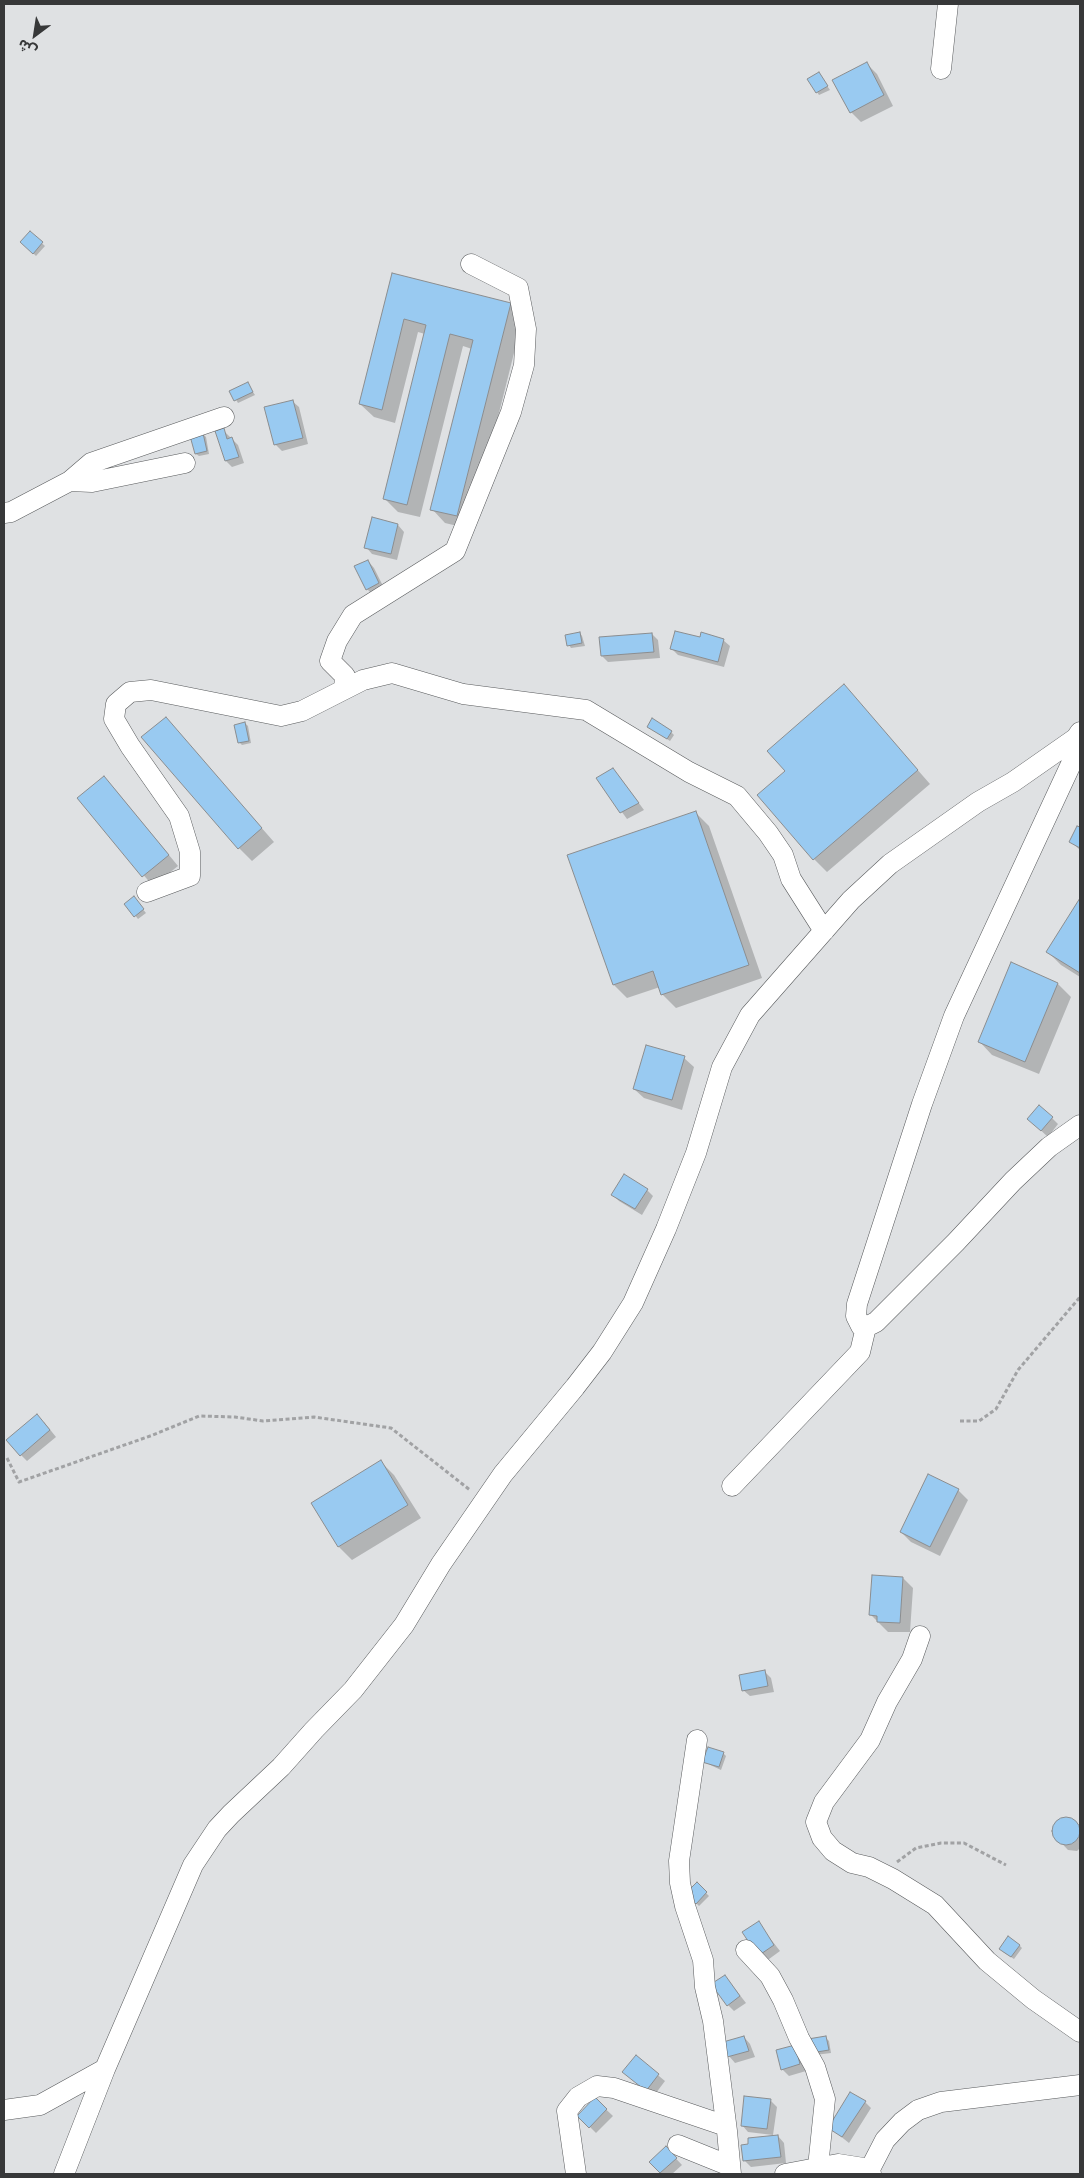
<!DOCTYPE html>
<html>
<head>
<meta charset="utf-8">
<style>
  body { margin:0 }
  #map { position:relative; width:1084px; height:2178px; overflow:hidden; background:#dfe1e3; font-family:Helvetica,"Noto Sans Arabic",sans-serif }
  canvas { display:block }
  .frame { position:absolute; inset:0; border:5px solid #373839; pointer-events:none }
  .north { position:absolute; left:10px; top:10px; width:50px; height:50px; -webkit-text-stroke:4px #dfe1e3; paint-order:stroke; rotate:211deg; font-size:14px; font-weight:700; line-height:20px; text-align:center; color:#373839 }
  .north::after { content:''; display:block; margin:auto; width:18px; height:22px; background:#373839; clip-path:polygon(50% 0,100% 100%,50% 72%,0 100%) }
</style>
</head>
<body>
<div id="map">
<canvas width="1084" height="2178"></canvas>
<div class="frame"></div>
<div class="north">ش</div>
</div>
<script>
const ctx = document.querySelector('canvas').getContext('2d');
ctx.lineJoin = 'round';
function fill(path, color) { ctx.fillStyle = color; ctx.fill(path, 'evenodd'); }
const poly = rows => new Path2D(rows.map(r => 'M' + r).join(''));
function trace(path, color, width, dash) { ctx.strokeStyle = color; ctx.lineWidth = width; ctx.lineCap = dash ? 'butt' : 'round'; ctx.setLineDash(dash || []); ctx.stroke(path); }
const shadow = poly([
  [867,64,877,74,893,106,861,122,851,112],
  [819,74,830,90,819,95,817,92],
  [30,233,45,246,36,256,22,242],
  [393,274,510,304,523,317,470,529,445,523,432,509,472,349,463,346,420,517,398,512,384,498,425,334,418,332,395,423,374,417,360,404],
  [247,383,255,395,238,403,231,391],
  [292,401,299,407,308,444,282,451,275,444],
  [223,430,238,445,244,463,232,467,226,461],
  [203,434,206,437,209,454,199,456,196,454],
  [398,525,404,532,397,560,372,554,366,547],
  [368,561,374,568,385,590,373,595,367,589],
  [580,633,582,636,585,646,571,648,569,645],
  [652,634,658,640,660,658,608,662,602,656],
  [723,640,730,646,724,667,678,655,672,649],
  [844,686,930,784,827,872,814,859],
  [165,718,274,842,252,861,239,848],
  [245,723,248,726,251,743,242,745,239,742],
  [648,727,671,732,674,735,670,741],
  [619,776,644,810,627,819,598,779],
  [114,788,178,866,153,886,78,799],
  [696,813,709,826,762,978,676,1008,662,994,660,987,627,998,614,985],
  [1078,827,1080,829,1080,850,1070,841],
  [136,901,146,913,138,919,126,904],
  [1080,901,1080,977,1061,965,1048,952],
  [1058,984,1071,997,1039,1074,992,1055,979,1041],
  [684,1058,694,1067,682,1110,644,1098,634,1089],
  [1052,1118,1058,1124,1048,1137,1035,1125],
  [647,1190,653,1196,642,1215,619,1201,613,1195],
  [44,1422,56,1437,27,1461,21,1455],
  [381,1462,394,1475,421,1518,352,1560,339,1547,313,1504],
  [958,1490,968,1500,940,1556,911,1542,901,1532],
  [903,1578,913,1588,910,1632,888,1632,871,1615],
  [764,1671,771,1678,774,1692,750,1696,743,1690],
  [723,1753,726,1756,721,1770,704,1762],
  [1063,1818,1076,1822,1080,1826,1080,1848,1077,1851,1068,1850,1053,1834,1054,1826],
  [697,1884,709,1896,699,1906,687,1894],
  [758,1923,780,1951,765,1962,759,1955],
  [1019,1945,1022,1948,1014,1959,1003,1952],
  [725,1976,746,2003,734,2011,728,2005],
  [744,2037,750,2044,755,2057,735,2063,729,2056],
  [826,2038,829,2041,831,2053,815,2055],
  [794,2046,806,2071,789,2076,782,2069],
  [636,2057,665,2081,653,2097,624,2072],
  [595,2099,613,2116,596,2133,579,2116],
  [770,2100,777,2107,773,2135,748,2132,742,2125],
  [865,2102,871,2108,849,2143,829,2127],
  [778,2136,784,2143,786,2163,751,2167,744,2160],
  [666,2148,682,2165,672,2174,662,2174,651,2162]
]);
const building = poly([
  [867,62,884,95,850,113,832,80,867,62],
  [819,72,828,86,816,93,807,79,819,72],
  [30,231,43,242,33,254,20,242,30,231],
  [392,273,511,303,457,516,430,510,473,340,450,334,407,505,383,499,426,325,404,319,382,410,359,404,392,273],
  [248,382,253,392,234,401,229,391,248,382],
  [293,400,303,438,274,445,264,407,293,400],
  [224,428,227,439,232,437,239,457,225,461,215,431,224,428],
  [203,433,207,451,195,454,190,436,203,433],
  [372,517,398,524,391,554,364,548,372,517],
  [368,560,379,583,366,590,354,566,368,560],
  [675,631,700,637,701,632,724,639,718,662,670,649,675,631],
  [580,632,582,643,567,646,565,635,580,632],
  [652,633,654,652,601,656,599,637,652,633],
  [844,684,918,770,813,860,757,795,785,771,767,751,844,684],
  [166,717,262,828,238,849,141,737,166,717],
  [652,718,672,731,667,739,647,727,652,718],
  [245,722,249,741,238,743,234,725,245,722],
  [613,768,639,803,620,813,596,778,613,768],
  [104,776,169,855,142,877,77,798,104,776],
  [696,811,749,965,661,995,653,971,613,985,567,855,696,811],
  [1077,826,1080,827,1080,848,1069,842,1077,826],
  [134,896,144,909,134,917,124,904,134,896],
  [1080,898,1080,973,1046,952,1080,898],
  [1011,962,1058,983,1025,1062,978,1042,1011,962],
  [646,1045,685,1056,672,1100,633,1089,646,1045],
  [1039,1105,1053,1117,1041,1131,1027,1119,1039,1105],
  [624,1174,648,1189,635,1209,611,1195,624,1174],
  [37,1414,50,1430,20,1456,6,1440,37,1414],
  [381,1460,408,1505,338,1547,311,1503,381,1460],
  [928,1474,959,1489,930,1547,900,1532,928,1474],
  [872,1575,903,1577,900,1623,877,1622,877,1616,869,1615,872,1575],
  [765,1670,768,1686,742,1691,739,1675,765,1670],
  [708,1747,724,1752,719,1767,702,1762,708,1747],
  '1052 1831a14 14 0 1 1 28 0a14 14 0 1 1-28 0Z',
  [697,1882,707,1892,696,1904,685,1894,697,1882],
  [759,1921,774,1945,758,1956,742,1932,759,1921],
  [1008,1936,1020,1945,1011,1957,999,1949,1008,1936],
  [725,1975,740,1996,727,2006,711,1984,725,1975],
  [744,2036,749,2051,727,2057,723,2042,744,2036],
  [826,2036,829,2050,811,2053,808,2039,826,2036],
  [795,2045,800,2064,781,2070,776,2050,795,2045],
  [636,2055,659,2074,646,2091,622,2072,636,2055],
  [850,2092,866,2101,842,2137,828,2128,850,2092],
  [744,2096,771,2099,767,2129,741,2126,744,2096],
  [595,2097,607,2109,589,2128,577,2116,595,2097],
  [778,2135,781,2157,743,2161,741,2145,748,2144,748,2138,778,2135],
  [666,2146,677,2158,660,2173,649,2162,666,2146]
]);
const path = poly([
  [960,1421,979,1421,996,1409,1018,1370,1080,1297],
  [7,1458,19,1482,153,1435,199,1416,235,1417,263,1421,314,1417,391,1428,470,1490],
  [897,1862,916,1848,941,1843,964,1843,1006,1865]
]);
const minor = poly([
  [941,69,948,4],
  [70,481,92,482,185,463],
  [4,513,11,512,70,481,91,463,224,417],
  [344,689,345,676,330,661,337,641,353,615,455,551,511,412,524,365,526,329,518,288,471,264],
  [1076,738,1072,762,954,1016,922,1104,857,1304,856,1316,861,1326,866,1327,876,1322,956,1242,1013,1181,1049,1147,1080,1125],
  [147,892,190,876,190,852,179,816,130,746,114,719,116,704,130,692,151,690,281,716,302,711,363,680,392,673,463,694,586,710,689,772,737,796,768,833,783,855,791,879,824,931],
  [732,1486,860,1352,866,1327],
  [920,1636,912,1659,887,1702,870,1740,824,1802,816,1822,822,1838,833,1851,852,1863,869,1867,893,1879,935,1905,987,1961,1033,1999,1080,2032],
  [697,1740,679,1861,680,1883,685,1906,703,1960,705,1987,713,2021,727,2131,731,2174],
  [746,1950,770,1976,783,2000,799,2038,815,2067,825,2099,818,2167],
  [4,2110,40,2105,105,2069],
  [678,2145,730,2166],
  [64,2174,105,2069,193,1865,217,1829,231,1814,281,1767,314,1730,353,1690,404,1625,441,1564,503,1474,575,1387,602,1352,633,1303,666,1229,696,1153,722,1067,750,1015,851,900,890,864,978,802,1013,782,1076,738,1080,732],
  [576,2174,567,2111,578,2097,597,2086,614,2088,726,2126],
  [785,2174,838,2164,870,2169],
  [871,2174,870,2169,885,2140,902,2122,918,2110,941,2102,1080,2085]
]);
fill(shadow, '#0003');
fill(building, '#99caf1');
trace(building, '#8b8d8f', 1);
trace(minor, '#585a5c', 21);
trace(path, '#a1a2a4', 3, [4, 2.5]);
trace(minor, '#fff', 20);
</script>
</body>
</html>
